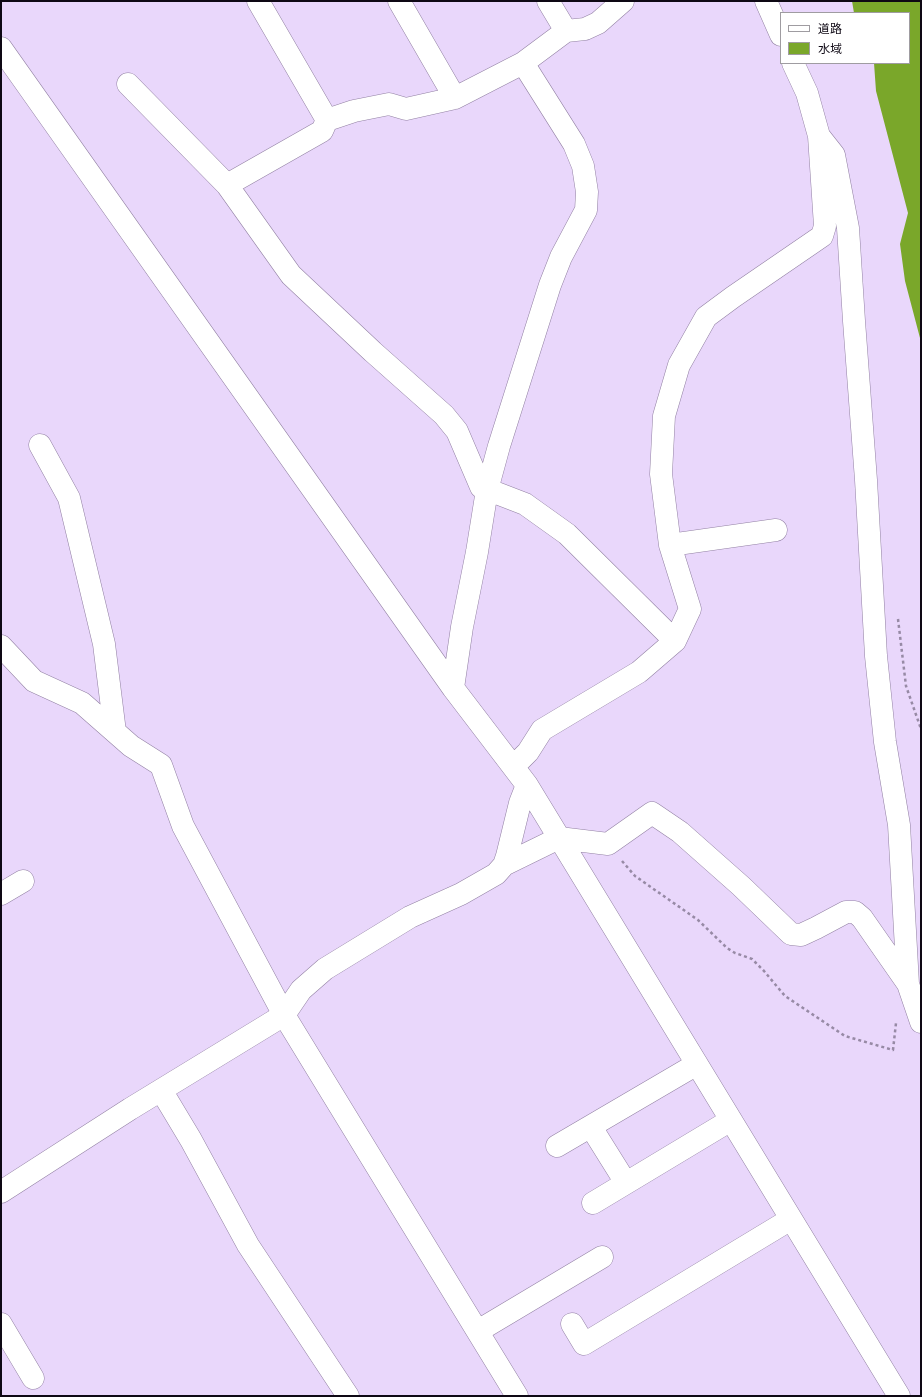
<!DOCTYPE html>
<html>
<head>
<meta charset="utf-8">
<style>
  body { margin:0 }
  #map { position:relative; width:922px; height:1397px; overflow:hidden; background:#e9d7fb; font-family:"Titillium Web","Noto Sans JP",sans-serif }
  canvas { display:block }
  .frame { position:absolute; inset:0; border:2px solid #0e0814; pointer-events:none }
  .legend { position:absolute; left:780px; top:12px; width:130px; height:52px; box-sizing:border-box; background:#fff; border:1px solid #9f9ca1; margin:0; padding:5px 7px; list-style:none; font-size:12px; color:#0e0814 }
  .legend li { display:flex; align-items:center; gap:8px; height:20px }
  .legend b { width:20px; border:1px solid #9f9ca1 }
</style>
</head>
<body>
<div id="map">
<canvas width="922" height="1397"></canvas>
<div class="frame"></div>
<ul class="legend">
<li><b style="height:5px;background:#fff"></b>道路</li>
<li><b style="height:11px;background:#7aa72a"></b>水域</li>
</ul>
</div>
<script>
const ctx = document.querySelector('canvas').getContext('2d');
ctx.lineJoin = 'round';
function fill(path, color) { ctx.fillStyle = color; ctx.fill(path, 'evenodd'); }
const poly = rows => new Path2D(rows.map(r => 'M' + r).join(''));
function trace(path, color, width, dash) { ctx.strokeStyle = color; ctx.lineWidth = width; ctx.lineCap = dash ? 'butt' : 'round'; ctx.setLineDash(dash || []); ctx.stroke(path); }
const water = poly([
  [852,1,921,1,921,346,920,338,905,281,900,244,908,213,876,91,874,63,909,63,909,13,854,13]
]);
const path = poly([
  [898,619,906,686,921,729],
  [622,861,635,876,698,920,727,948,735,953,752,959,764,971,785,996,845,1036,893,1050,896,1023]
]);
const minor = poly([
  [258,1,327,120,354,111,389,104,406,109,455,98,523,63,566,31,548,1],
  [399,1,455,98],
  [766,1,781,35],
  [566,31,585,29,598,23,623,1],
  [1,48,453,688,527,785,899,1396],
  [128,84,227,185,322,131,327,120],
  [819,136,834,155,848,228,854,321,866,480,876,656,885,742,899,825,908,984,921,1022],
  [227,185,291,275,373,352,444,415,457,431,481,487,525,504,567,534,675,641],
  [40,445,69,498,104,644,115,732],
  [670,545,776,530],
  [1,646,34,681,82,703,131,746,161,765,183,826,284,1015,517,1396],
  [453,688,462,627,477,552,487,490,499,446,550,285,561,257,586,210,587,192,583,166,574,144,523,63],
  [514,766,528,752,542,730,639,672,675,641,690,609,670,545,661,474,664,416,679,365,706,317,733,297,822,236,825,226,819,136,807,93,793,63],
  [504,865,559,838,608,844,652,813,680,832,741,886,791,934,801,935,816,928,846,912,855,912,862,918,908,984],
  [1,894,23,881],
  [161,1090,191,1140,248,1245,348,1396],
  [591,1127,626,1183],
  [557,1146,697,1064],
  [1,1192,130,1109,284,1015,301,990,325,969,410,917,461,894,496,874,504,865,507,856,520,803,527,785],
  [593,1203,731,1120],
  [1,1324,33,1378],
  [572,1324,584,1344,791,1219],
  [478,1331,602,1257]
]);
fill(water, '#7aa72a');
trace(minor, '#9281a3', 23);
trace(path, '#978aa5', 2.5, [3, 3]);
trace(minor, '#fff', 22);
</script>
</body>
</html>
